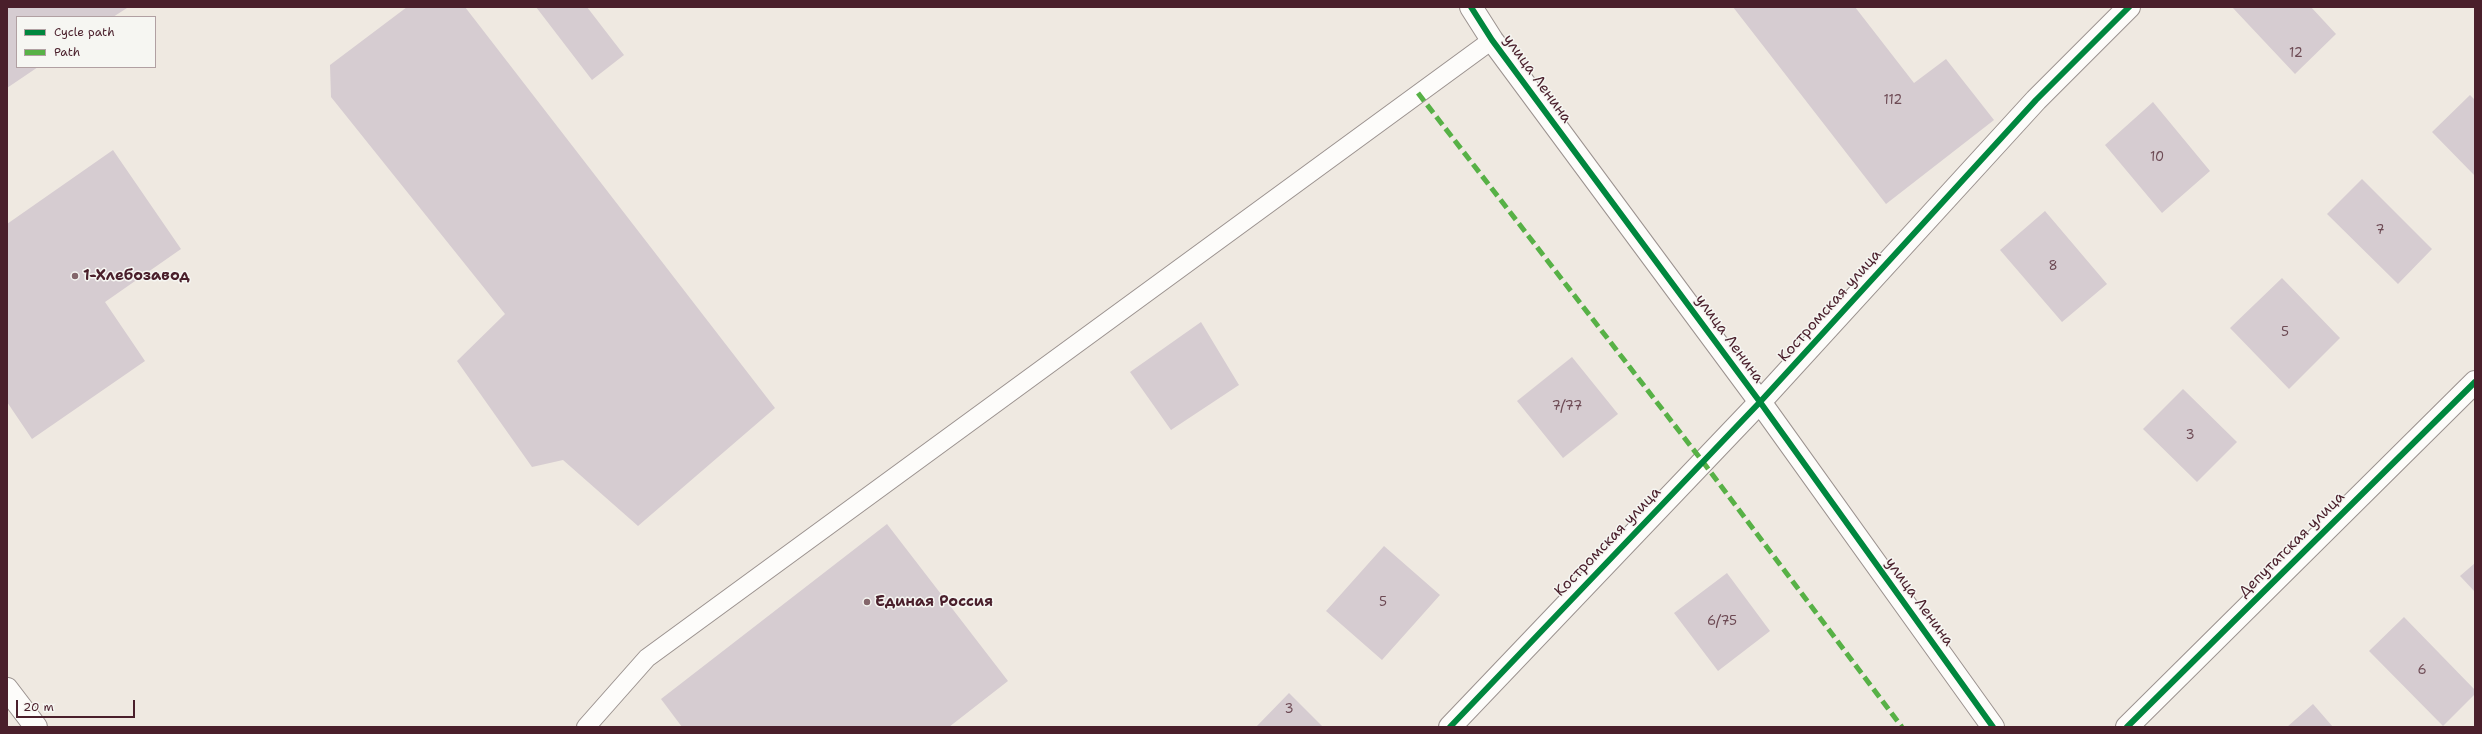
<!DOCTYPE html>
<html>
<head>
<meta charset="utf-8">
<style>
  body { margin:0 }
  #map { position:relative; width:2482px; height:734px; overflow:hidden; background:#efe9e1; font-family:"Shantell Sans",sans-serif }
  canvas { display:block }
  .frame { position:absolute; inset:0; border:8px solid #4a1f2b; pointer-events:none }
  .legend { position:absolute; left:16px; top:16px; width:140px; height:52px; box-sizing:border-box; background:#f6f6f2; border:1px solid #b1a0a2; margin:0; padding:5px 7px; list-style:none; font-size:12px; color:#4a1f2b }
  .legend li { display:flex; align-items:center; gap:8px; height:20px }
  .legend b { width:20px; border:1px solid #b1a0a2 }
  .scale { position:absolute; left:16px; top:700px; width:119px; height:18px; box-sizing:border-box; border:2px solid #4a1f2b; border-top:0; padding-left:5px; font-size:12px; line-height:14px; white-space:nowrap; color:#4a1f2b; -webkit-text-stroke:3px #f6f6f2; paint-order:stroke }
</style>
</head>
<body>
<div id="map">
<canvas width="2482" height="734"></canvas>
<div class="frame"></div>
<ul class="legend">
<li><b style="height:5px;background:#00873e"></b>Cycle path</li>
<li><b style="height:5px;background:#57b146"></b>Path</li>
</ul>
<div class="scale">20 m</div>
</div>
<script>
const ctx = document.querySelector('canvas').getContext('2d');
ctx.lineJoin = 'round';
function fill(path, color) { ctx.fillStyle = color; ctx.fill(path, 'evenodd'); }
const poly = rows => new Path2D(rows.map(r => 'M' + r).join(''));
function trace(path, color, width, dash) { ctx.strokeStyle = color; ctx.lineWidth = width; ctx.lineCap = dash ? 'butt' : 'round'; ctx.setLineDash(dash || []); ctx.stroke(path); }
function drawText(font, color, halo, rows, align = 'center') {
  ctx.font = font + ' "Shantell Sans",sans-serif'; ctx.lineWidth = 3; ctx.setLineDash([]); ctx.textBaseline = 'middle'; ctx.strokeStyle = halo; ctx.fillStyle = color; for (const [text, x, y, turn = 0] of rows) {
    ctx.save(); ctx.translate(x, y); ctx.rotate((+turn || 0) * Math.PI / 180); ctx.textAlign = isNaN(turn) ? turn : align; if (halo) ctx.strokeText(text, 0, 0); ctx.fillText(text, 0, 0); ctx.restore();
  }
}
const building = poly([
  [7,7,126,7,127,8,113,17,17,17,17,67,38,67,7,88],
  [407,7,465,7,775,408,638,526,563,460,532,467,457,361,505,314,331,97,330,65],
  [536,7,587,7,624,55,592,80],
  [1733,7,1855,7,1914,83,1946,59,1994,120,1886,204],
  [2232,7,2311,7,2336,34,2295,74],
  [2470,95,2475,100,2475,176,2432,132],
  [2153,102,2210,171,2162,213,2105,145],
  [113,150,181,249,105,302,145,361,32,439,7,402,7,224],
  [2362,179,2432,249,2398,284,2327,214],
  [2045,211,2107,284,2062,322,2000,250],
  [2282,278,2340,338,2289,389,2230,328],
  [1201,322,1239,385,1171,430,1130,372],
  [1572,357,1618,414,1563,458,1517,401],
  [2183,389,2237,442,2197,482,2143,429],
  [887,524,1008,681,949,727,682,727,661,699],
  [1384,546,1440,595,1382,660,1326,611],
  [2475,563,2475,592,2460,576],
  [1727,573,1770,631,1718,671,1674,613],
  [2404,617,2475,690,2475,694,2443,726,2369,651],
  [1289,693,1323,727,1256,727],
  [2313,704,2333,727,2287,727]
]);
const service = poly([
  [586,727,647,658,1492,40]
]);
const minor = poly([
  [1450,727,1760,402,2036,100,2129,7],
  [2127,727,2475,382]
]);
const tertiary = poly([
  [1471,7,1492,40,1760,402,1993,727],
  [7,689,36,727]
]);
const quiet = poly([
  [1418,93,1703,462,1902,727]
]);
const cycleway = poly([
  [1471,7,1492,40,1760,402,1993,727],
  [1450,727,1760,402,2036,100,2129,7],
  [2127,727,2475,382]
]);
const markers = [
  [75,276,4,"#84666b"],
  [867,602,4,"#84666b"]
];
const numberNames = [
  ["12",2296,54],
  ["112",1893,101],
  ["10",2157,158],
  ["7",2380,231],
  ["8",2053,267],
  ["5",2285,333],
  ["7/77",1567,407],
  ["3",2190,436],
  ["5",1383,603],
  ["6/75",1722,622],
  ["6",2422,671],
  ["3",1289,710]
];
const streetNames = [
  ["улица Ленина",1537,79,54],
  ["Костромская улица",1830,306,-48],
  ["улица Ленина",1729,339,54],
  ["Костромская улица",1608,542,-46],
  ["Депутатская улица",2292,545,-45],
  ["улица Ленина",1919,602,54]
];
const poiNames = [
  ["1-Хлебозавод",83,276],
  ["Единая Россия",875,602]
];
fill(building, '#d6ccd1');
trace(service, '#9b928f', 20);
trace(minor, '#9b928f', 24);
trace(tertiary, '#9b928f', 24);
trace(service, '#fdfcfa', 18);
trace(minor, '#fdfcfa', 22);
trace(tertiary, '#fdfcfa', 22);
trace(quiet, '#57b146', 5, [10, 5]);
trace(cycleway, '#00873e', 6);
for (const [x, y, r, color] of markers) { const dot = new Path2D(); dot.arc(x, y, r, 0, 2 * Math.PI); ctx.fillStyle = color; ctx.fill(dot); trace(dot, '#f6f6f2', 1.5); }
drawText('13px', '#6d4a54', null, numberNames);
drawText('15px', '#4a1f2b', '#f6f6f2', streetNames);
drawText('bold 15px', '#4a1f2b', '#f6f6f2', poiNames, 'left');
</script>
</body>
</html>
